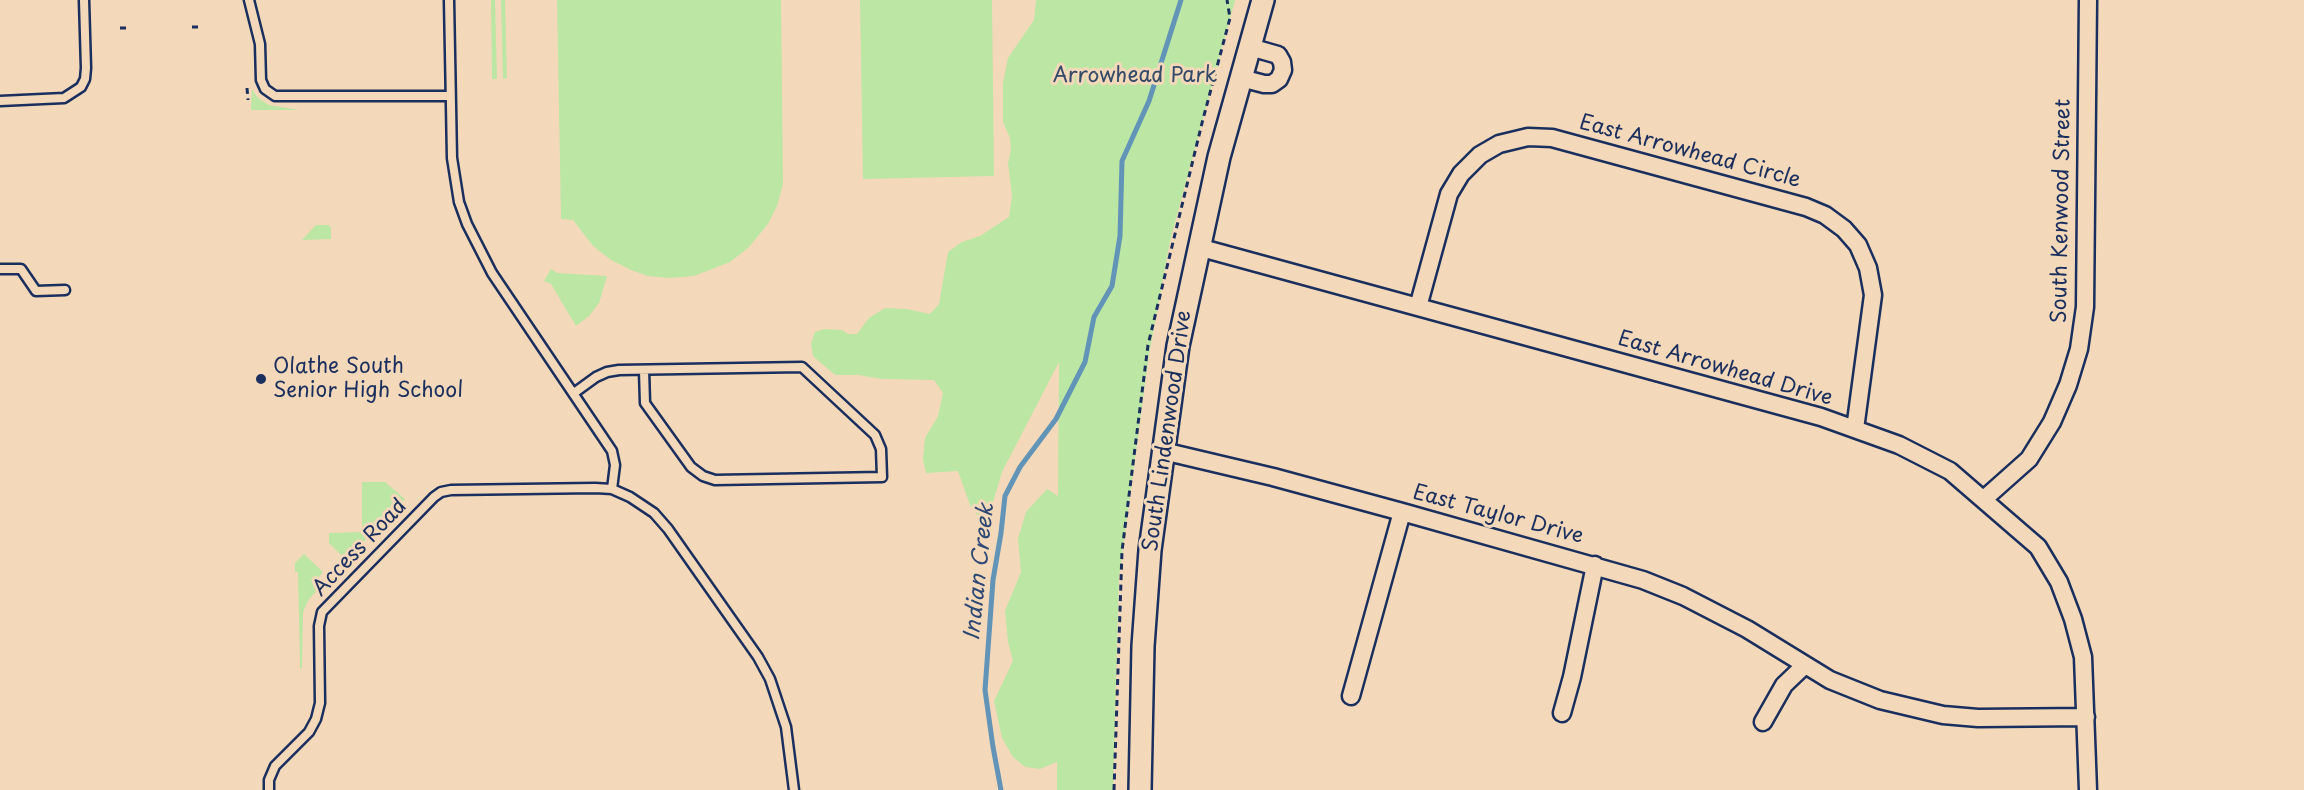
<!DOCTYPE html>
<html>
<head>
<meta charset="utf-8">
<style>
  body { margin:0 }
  canvas { display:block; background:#f3d9ba }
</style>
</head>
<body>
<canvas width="2304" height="790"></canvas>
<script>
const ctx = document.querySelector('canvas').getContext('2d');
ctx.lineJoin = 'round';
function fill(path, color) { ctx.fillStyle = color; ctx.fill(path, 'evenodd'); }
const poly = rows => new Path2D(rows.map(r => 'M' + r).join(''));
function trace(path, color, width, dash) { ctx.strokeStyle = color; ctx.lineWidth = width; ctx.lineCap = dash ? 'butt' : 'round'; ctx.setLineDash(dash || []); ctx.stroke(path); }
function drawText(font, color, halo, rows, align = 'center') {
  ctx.font = font + ' "Playpen Sans",sans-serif'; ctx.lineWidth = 6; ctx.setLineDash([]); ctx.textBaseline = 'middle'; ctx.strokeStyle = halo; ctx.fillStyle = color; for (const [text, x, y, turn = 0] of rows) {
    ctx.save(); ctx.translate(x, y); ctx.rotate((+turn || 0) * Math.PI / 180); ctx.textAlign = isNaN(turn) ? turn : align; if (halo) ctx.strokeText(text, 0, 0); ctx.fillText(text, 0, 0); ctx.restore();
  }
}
const green = poly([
  [491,0,495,0,497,79,492,79],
  [501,0,505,0,507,78,503,79],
  [557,0,781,0,783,184,777,206,768,224,748,248,730,262,694,276,669,278,648,276,631,270,611,260,593,246,573,220,561,219],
  [860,0,992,0,994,176,863,179],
  [1036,0,1235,0,1170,241,1149,355,1119,577,1113,790,1057,790,1057,762,1040,769,1025,767,1013,757,1002,738,994,701,1013,661,1008,642,1005,611,1021,572,1018,539,1026,512,1047,489,1058,496,1059,362,1002,472,991,509,985,517,978,516,970,505,958,471,926,473,923,459,925,438,938,416,943,393,934,380,882,379,858,375,835,375,813,356,811,344,815,332,824,329,842,330,848,334,857,334,869,318,885,308,907,309,930,314,939,304,948,252,962,242,980,236,1009,217,1012,196,1008,163,1011,150,1010,138,1003,122,1003,83,1008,58,1034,20],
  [252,89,258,98,269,105,299,110,251,110],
  [316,225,328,225,331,227,331,239,302,240],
  [551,269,557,273,607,276,599,303,589,316,576,326,551,284,544,281],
  [362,482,385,482,405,499,346,560,329,543,329,533,362,532],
  [304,554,323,572,315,581,321,586,309,599,303,612,302,668,300,668,298,572,295,572,295,563]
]);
const stream = poly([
  [1001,790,993,747,985,690,993,580,1001,533,1005,496,1020,467,1056,419,1085,362,1094,317,1112,286,1120,236,1122,161,1149,101,1181,0]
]);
const path = poly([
  [192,27,198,27],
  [120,28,130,28],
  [247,88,248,100],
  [1114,790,1122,551,1148,345,1202,123,1230,18,1227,0]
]);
const service = poly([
  [249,0,260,44,261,80,265,89,275,96,450,96],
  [449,0,452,158,459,202,467,224,492,273,612,451,615,465,612,489],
  [0,101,64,98,81,87,85,79,86,68,84,0],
  [0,269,21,269,36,291,65,290],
  [574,393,596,377,607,372,619,370,802,367,875,435,881,449,882,477,715,480,703,476,691,467,645,403,644,370],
  [269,790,269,780,275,766,309,732,316,719,320,703,319,626,322,612,434,497,441,492,451,490,595,488,612,489,630,497,654,513,668,529,758,657,770,679,786,727,794,790]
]);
const minor = poly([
  [1241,78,1264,84,1272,84,1279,79,1283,70,1282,62,1278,55,1250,47],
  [1198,247,1821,417,1899,445,1950,471,2038,547,2059,582,2073,619,2083,657,2088,790],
  [1418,307,1449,194,1461,174,1480,155,1499,144,1528,137,1552,138,1806,207,1825,215,1844,229,1858,245,1868,268,1873,295,1855,429],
  [1163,451,1273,477,1402,512,1643,580,1683,596,1747,629,1830,680,1880,700,1943,715,1978,718,2086,717],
  [1984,499,2029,459,2052,422,2068,385,2079,349,2085,307,2088,0],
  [1351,696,1402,512],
  [1562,713,1572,677,1595,565],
  [1763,722,1784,685,1805,665]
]);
const tertiary = poly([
  [1140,790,1143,646,1150,550,1178,346,1219,157,1263,0]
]);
const markers = [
  [261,379,6,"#1b2f5e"]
];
const parkNames = [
  ["Arrowhead Park",1135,76]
];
const streetNames = [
  ["East Arrowhead Circle",1690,152,15],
  ["South Kenwood Street",2062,211,-89],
  ["East Arrowhead Drive",1725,369,16],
  ["South Lindenwood Drive",1168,431,-82],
  ["East Taylor Drive",1498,515,15],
  ["Access Road",360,548,-46]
];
const poiNames = [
  ["Olathe South",273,367],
  ["Senior High School",273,391]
];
const waterNames = [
  ["Indian Creek",980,572,-84]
];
fill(green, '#bce6a3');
trace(stream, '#6294b7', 5);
trace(service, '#1b2f5e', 13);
trace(minor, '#1b2f5e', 21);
trace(tertiary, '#1b2f5e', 26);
trace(path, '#1b2f5e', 3, [6, 4.5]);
trace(service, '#f3d9ba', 8);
trace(minor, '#f3d9ba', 16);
trace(tertiary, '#f3d9ba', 21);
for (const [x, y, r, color] of markers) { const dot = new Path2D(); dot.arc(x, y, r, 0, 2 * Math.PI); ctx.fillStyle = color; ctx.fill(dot); trace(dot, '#f3d9ba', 2); }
drawText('21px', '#334a68', '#f3d9ba', parkNames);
drawText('21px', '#1b2f5e', '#f3d9ba', streetNames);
drawText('21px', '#1b2f5e', '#f3d9ba', poiNames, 'left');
drawText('italic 22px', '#2d4874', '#f3d9ba', waterNames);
</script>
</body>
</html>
